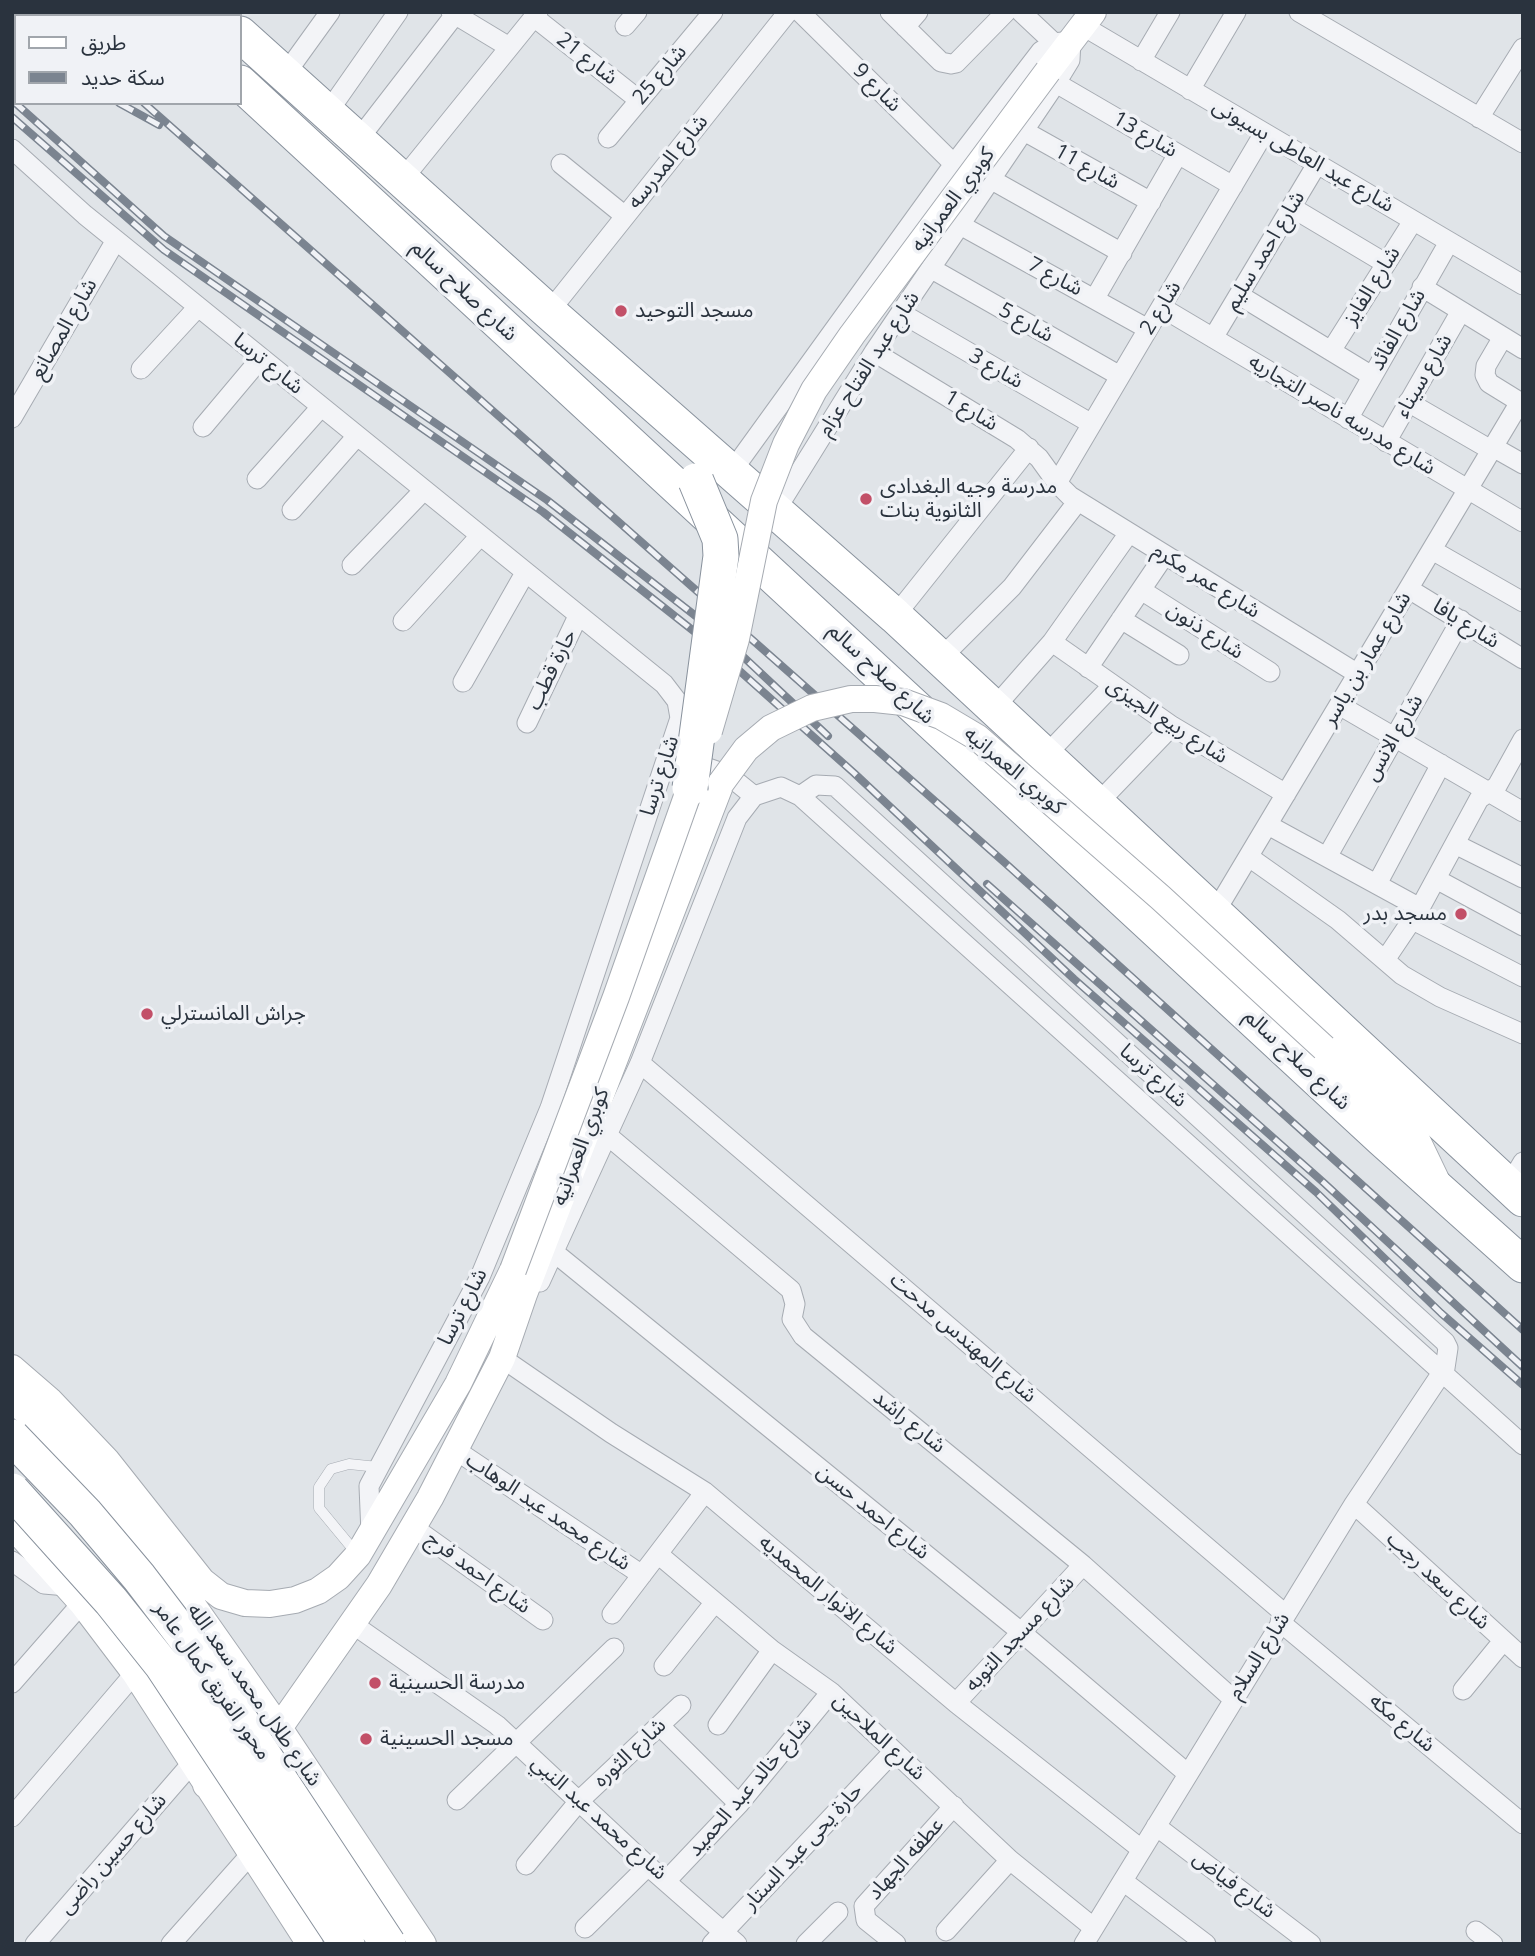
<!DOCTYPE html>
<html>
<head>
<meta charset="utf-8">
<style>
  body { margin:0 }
  #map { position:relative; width:1535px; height:1956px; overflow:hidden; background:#e0e4e8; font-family:"Open Sans","Noto Sans Arabic",sans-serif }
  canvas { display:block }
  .frame { position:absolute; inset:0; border:14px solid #2a333e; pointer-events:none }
  .legend { position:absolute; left:14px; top:14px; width:228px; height:91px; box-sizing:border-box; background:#f0f2f6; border:2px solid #a1a6ac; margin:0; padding:9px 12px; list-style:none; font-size:21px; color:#2a333e }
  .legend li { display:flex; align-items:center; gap:14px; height:35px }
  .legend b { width:35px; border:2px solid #a1a6ac }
</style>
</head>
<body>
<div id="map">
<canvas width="1535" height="1956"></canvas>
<div class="frame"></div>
<ul class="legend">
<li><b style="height:9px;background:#fff"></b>طريق</li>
<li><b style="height:9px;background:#7b8490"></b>سكة حديد</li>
</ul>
</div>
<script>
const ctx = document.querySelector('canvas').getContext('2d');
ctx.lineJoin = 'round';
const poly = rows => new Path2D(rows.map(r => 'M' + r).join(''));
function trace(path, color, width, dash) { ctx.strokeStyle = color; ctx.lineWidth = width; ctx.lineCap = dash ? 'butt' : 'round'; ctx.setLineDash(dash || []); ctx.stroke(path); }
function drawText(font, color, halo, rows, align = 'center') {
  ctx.font = font + ' "Open Sans","Noto Sans Arabic",sans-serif'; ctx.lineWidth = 7; ctx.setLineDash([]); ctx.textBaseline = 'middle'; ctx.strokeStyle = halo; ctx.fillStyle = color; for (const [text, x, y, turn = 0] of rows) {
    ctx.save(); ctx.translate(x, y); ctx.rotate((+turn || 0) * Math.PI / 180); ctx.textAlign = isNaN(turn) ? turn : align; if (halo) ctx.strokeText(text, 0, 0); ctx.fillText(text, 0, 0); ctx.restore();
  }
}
const lane = poly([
  [357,1554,319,1508,319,1487,331,1469,349,1464,378,1467]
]);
const street = poly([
  [451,12,509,47],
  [800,12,954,164],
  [890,12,941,62,951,64,956,63,1006,12],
  [1021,12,1054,43],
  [1299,12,1523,143],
  [534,17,639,100],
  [625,26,637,12],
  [1083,26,1523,285],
  [905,27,918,12],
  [1141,61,1170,12],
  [286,73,330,12],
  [1056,83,1233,186],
  [1190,90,1236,12],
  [328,112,398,12],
  [1479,118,1523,48],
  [1024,131,1151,202],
  [608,138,713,12],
  [358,140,457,12],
  [12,149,85,215,664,684,677,701,680,718,550,1108,480,1277,369,1486,371,1534],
  [561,164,625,216],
  [402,180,538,12],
  [992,180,1122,253],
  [1291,207,1385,263],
  [962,226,1148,329],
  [932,269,1120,376],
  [1422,287,1523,349],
  [1239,295,1372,376],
  [1095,298,1178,154],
  [1161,307,1523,522],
  [549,312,788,12],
  [901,313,1092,424],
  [1503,337,1486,366,1485,375,1489,383,1523,404],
  [1213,338,1317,164],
  [1331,351,1413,221],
  [874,352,1017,439,1039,458,1057,483,1070,496,1358,674],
  [141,369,198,307],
  [1408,402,1491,450],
  [12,418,116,240],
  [1348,419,1449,242],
  [203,427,261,358],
  [1386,442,1461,311],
  [1493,447,1523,464],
  [732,471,954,164,1041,51,1054,43,1071,41,1070,60,1056,83,874,352,776,510],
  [257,479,321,407],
  [1057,483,1264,133],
  [292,510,357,436],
  [1432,550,1523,602],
  [352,565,424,490],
  [1409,589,1523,659],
  [1141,590,1270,672],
  [895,616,1029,448],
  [1121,619,1179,655],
  [403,621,480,536],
  [1052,642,1172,726,1286,794],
  [941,658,1012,587,1078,501],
  [1088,668,1164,556],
  [463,682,525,573],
  [1339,705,1523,812],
  [994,708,1052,642,1129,533],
  [527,723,578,616],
  [1045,756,1112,686],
  [685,760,728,775,754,796],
  [800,796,816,785,835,786,1445,1342,1448,1348,1445,1368,1354,1504,1084,1944],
  [1097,804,1172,726],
  [1268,825,1420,908],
  [1455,844,1523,878],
  [1249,857,1338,920,1402,975,1440,997,1523,1034],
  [1327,857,1461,620],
  [1436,879,1523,926],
  [1377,884,1441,764],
  [1214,914,1520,402],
  [1413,920,1523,977],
  [1385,960,1420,908,1479,799,1497,786,1523,739],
  [640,1063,1285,1614],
  [607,1135,791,1290,795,1304,792,1319,803,1336,1083,1565,1233,1699],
  [1508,1187,1523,1162],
  [555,1253,1021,1632,1188,1774],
  [540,1282,640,1063,737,818,754,796,781,787,800,796,1523,1445],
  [502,1358,611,1433,705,1492,956,1703,1141,1849],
  [454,1449,642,1575],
  [1354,1504,1523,1658],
  [413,1527,543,1620],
  [658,1554,772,1650,831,1692,1010,1860,1094,1928],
  [12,1561,44,1584,67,1586],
  [612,1614,705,1492],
  [1280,1622,1523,1824],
  [354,1625,497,1725,648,1866,737,1944],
  [664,1666,715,1602],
  [12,1683,82,1603],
  [1463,1690,1503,1641],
  [956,1703,1083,1565],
  [718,1725,772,1650],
  [660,1726,739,1804],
  [457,1800,614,1648],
  [12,1817,135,1673],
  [1156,1826,1311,1944],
  [526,1865,580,1800,681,1705],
  [667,1880,739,1804,831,1692],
  [1123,1881,1206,1944],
  [585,1928,648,1866],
  [946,1931,1010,1860],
  [1476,1931,1493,1944],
  [35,1944,192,1763],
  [171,1944,250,1855],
  [712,1944,894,1751],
  [806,1944,838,1912],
  [896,1944,866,1920,864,1906,954,1806]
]);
const secondary = poly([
  [1048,71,1093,12],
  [1324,1048,1415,1136,1440,1188],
  [12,1368,49,1400,107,1461,202,1581,221,1596,245,1603,270,1604,295,1600,318,1591,338,1577,358,1555,458,1384,513,1270],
  [12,1398,90,1474,158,1556,279,1728,423,1944],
  [12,1525,82,1603,135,1673,310,1944],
  [206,1785,241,1774,267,1750,279,1728,379,1585,430,1498,502,1358,524,1294,721,783]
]);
const highway = poly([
  [162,12,166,16],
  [215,12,219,16],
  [240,34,549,312,895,616,1523,1199],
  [240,83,1382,1139,1523,1265]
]);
const rail = poly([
  [43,12,46,16],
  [12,24,16,27],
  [12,100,164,236,547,500,720,635,828,736],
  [119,103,159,125],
  [144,103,1004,862,1523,1330],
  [12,117,164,250,543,512,705,640,854,773,1074,979,1316,1192,1441,1313,1523,1385],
  [987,884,1323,1182,1523,1367]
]);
const secondaryBridge = poly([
  [709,731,736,639,764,501,786,444,814,390,852,335,1048,71],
  [721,783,746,749,771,728,812,708,851,699,875,699,903,702,941,716,978,738,1161,898,1324,1048],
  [513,1270,616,997,696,771]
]);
const highwayBridge = poly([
  [690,788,721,556,720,539,696,481],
  [12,1437,85,1513,139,1577,190,1644,388,1944],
  [12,1491,111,1601,162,1665,347,1944]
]);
const markers = [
  [621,311,7,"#c25068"],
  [866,499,7,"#c25068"],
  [1461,914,7,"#c25068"],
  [147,1014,7,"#c25068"],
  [375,1683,7,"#c25068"],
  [366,1739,7,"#c25068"]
];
const streetNames = [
  ["شارع 21",587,59,38],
  ["شارع 25",660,75,-50],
  ["شارع 9",877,88,45],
  ["شارع 13",1145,135,30],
  ["شارع عبد العاطى بسيونى",1303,156,30],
  ["شارع المدرسه",668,162,-51],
  ["شارع 11",1087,167,29],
  ["كوبري العمرانيه",953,200,-53],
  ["شارع احمد سليم",1265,251,-59],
  ["شارع 7",1055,277,28],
  ["شارع الفايز",1372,286,-58],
  ["شارع صلاح سالم",464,291,43],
  ["شارع 2",1161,308,-59],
  ["شارع 5",1026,323,29],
  ["شارع المصانع",64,329,-60],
  ["شارع الفائد",1398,330,-60],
  ["شارع ترسا",268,364,39],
  ["شارع عبد الفتاح عزام",869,364,-57],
  ["شارع 3",996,369,30],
  ["شارع سيناء",1424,376,-60],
  ["شارع 1",971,411,31],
  ["شارع مدرسه ناصر التجاريه",1342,415,31],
  ["شارع عمر مكرم",1206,581,32],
  ["شارع يافا",1466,624,32],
  ["شارع ذنون",1205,631,33],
  ["شارع عمار بن ياسر",1367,659,-59],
  ["حارة قطب",552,670,-64],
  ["شارع صلاح سالم",881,674,43],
  ["شارع ربيع الجيزى",1167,721,33],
  ["شارع الانس",1394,738,-60],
  ["كوبري العمرانيه",1014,771,40],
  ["شارع ترسا",660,776,-72],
  ["شارع صلاح سالم",1297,1060,43],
  ["شارع ترسا",1153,1076,42],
  ["كوبري العمرانيه",581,1147,-69],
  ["شارع ترسا",463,1307,-63],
  ["شارع المهندس مدحت",963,1338,41],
  ["شارع راشد",909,1422,39],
  ["شارع محمد عبد الوهاب",548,1512,34],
  ["شارع احمد حسن",873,1512,39],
  ["شارع احمد فرج",478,1573,36],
  ["شارع سعد رجب",1438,1581,43],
  ["شارع الانوار المحمديه",828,1595,40],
  ["شارع مسجد التوبه",1020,1634,-47],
  ["شارع السلام",1259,1656,-58],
  ["محور الفريق كمال عامر",212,1681,55],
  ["شارع طلال محمد سعد الله",254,1695,55],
  ["شارع مكه",1402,1723,40],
  ["شارع الملاحين",879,1737,43],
  ["شارع الثوره",630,1753,-43],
  ["شارع خالد عبد الحميد",750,1787,-49],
  ["شارع محمد عبد النبي",599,1818,42],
  ["حارة يحى عبد الستار",803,1847,-47],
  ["شارع حسين راضى",113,1854,-49],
  ["عطفه الجهاد",906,1859,-48],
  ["شارع فياض",1234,1885,37]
];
const poiNames = [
  ["مسجد التوحيد",635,311],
  ["مدرسة وجيه البغدادى",880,487],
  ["الثانوية بنات",880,511],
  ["مسجد بدر",1447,914,"right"],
  ["جراش المانسترلي",161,1014],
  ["مدرسة الحسينية",389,1683],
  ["مسجد الحسينية",380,1739]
];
trace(lane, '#a6abb2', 11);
trace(street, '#a6abb2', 21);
trace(secondary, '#a6abb2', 28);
trace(highway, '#89929d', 37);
trace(lane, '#f3f4f7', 10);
trace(street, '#f3f4f7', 19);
trace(secondary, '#fff', 26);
trace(highway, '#fff', 35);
trace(rail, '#7b8490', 8);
trace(rail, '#f0f2f6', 5, [16]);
trace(secondaryBridge, '#a6abb2', 28, []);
trace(highwayBridge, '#89929d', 37, []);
trace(secondaryBridge, '#fff', 26);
trace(highwayBridge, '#fff', 35);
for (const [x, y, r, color] of markers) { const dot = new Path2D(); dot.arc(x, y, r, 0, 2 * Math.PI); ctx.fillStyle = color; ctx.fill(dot); trace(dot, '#f0f2f6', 2.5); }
drawText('21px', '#2a333e', '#f0f2f6', streetNames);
drawText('21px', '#2a333e', '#f0f2f6', poiNames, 'left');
</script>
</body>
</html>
